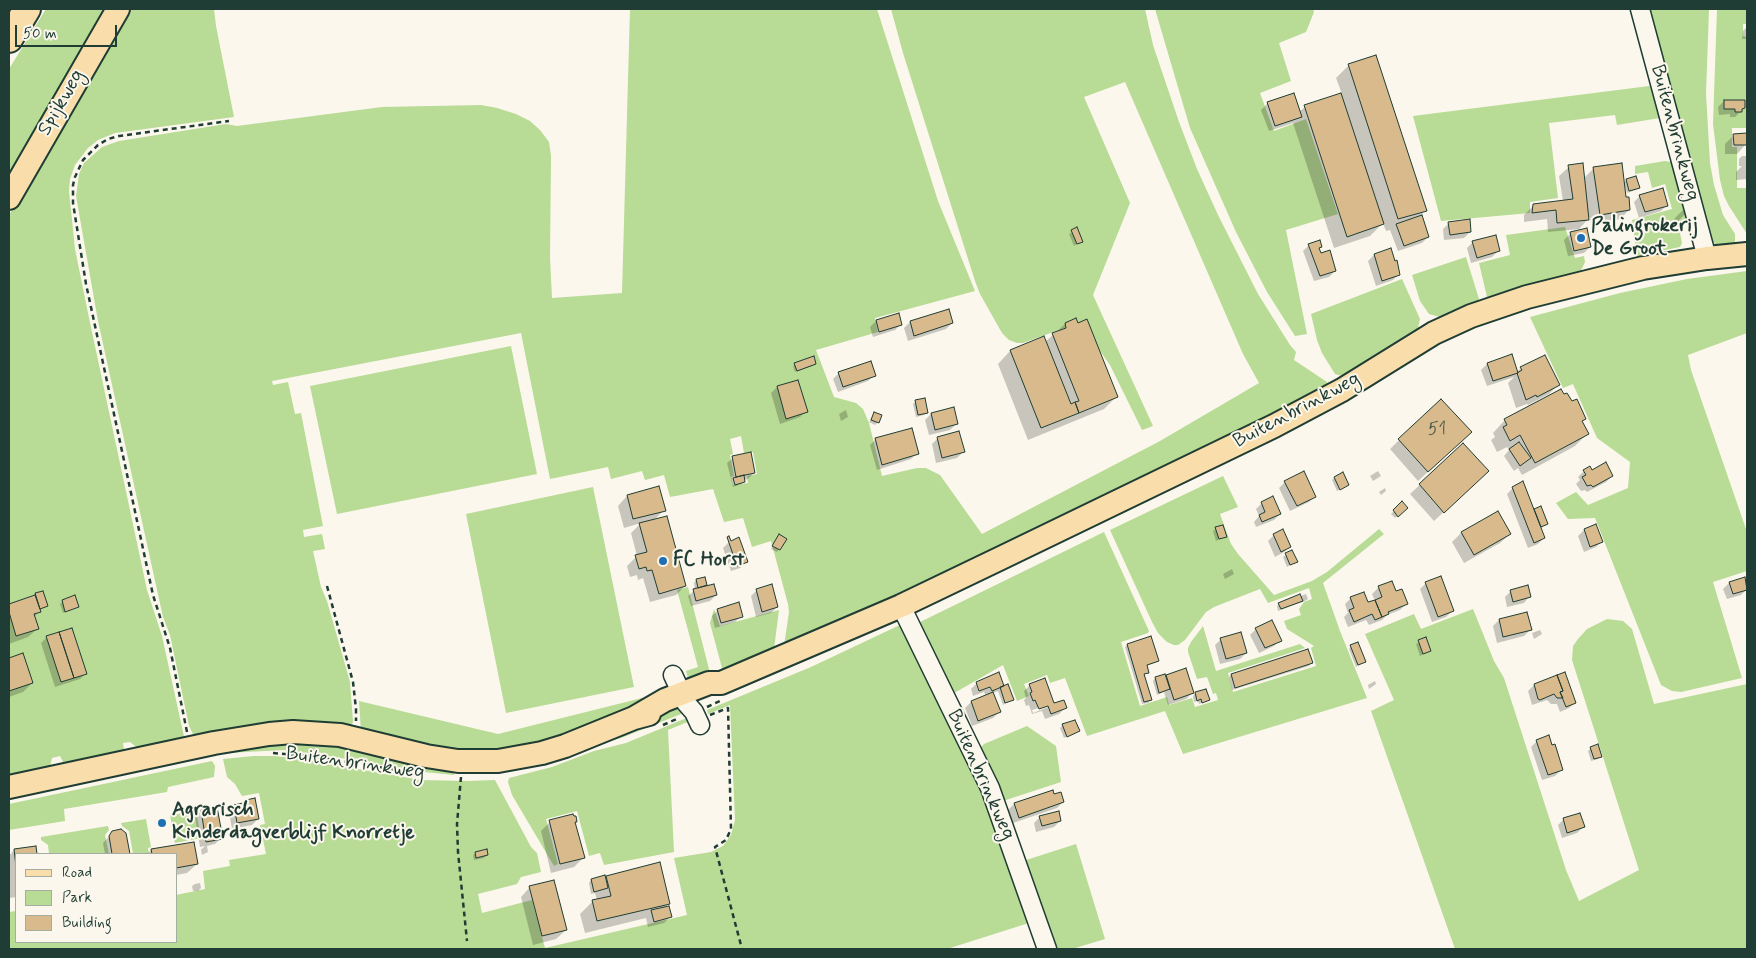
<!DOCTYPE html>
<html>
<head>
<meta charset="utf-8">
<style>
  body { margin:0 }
  #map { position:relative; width:1756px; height:958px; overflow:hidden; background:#fbf7ec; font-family:Mynerve,sans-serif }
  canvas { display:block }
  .frame { position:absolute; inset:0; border:10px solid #1f3d34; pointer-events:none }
  .legend { position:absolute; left:15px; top:853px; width:162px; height:90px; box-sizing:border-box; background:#fbf7ec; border:1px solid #a3ada2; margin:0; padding:6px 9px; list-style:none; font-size:15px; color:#1f3d34 }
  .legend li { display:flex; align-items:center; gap:10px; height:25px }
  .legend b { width:25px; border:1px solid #a3ada2 }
  .scale { position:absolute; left:15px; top:25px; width:102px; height:22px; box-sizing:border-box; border:2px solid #1f3d34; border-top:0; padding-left:6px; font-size:15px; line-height:18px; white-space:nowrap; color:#1f3d34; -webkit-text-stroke:4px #fbf7ec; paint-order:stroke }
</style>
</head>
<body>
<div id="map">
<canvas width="1756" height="958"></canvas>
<div class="frame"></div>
<ul class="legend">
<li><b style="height:6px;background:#f9deab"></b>Road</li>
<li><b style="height:14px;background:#b8db95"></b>Park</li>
<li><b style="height:14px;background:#d8ba8c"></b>Building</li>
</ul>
<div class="scale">50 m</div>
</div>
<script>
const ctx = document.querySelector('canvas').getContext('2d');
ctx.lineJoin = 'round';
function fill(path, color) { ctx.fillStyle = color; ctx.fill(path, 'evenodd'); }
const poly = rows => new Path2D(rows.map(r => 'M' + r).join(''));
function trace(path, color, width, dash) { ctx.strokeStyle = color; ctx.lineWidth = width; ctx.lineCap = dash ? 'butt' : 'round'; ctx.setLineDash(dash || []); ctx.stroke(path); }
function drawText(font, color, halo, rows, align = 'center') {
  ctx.font = font + ' Mynerve,sans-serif'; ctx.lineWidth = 4; ctx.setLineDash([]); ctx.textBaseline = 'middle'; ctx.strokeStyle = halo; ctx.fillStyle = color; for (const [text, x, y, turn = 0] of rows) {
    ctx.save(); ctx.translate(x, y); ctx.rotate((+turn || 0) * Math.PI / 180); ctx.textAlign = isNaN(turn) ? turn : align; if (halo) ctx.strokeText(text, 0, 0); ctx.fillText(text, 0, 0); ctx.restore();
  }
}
const green = poly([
  [46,9,108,9,9,179,9,69],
  [128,9,214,9,216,26,234,117,115,133,98,140,88,148,75,165,70,179,69,191,75,249,89,318,147,590,162,636,185,741,139,749,130,742,123,743,124,750,121,755,64,764,60,756,52,758,49,771,9,779,9,215],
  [630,9,877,9,938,201,975,291,875,318,878,332,816,350,834,397,856,403,863,409,869,423,882,476,917,468,926,468,940,475,982,534,1160,441,1259,383,1243,354,1125,82,1084,97,1130,203,1093,295,1153,426,1142,430,1110,365,1098,348,1070,326,1023,343,1017,343,1009,340,1002,333,980,294,975,281,903,53,891,9,1145,9,1153,45,1179,122,1197,169,1218,215,1258,294,1290,345,1296,352,1294,360,1327,382,1330,387,1030,538,784,646,789,612,788,604,771,541,752,547,743,518,724,522,713,489,670,497,664,475,645,480,642,471,611,479,608,467,550,479,521,333,272,381,273,385,288,382,295,414,301,413,323,526,303,530,304,537,322,534,325,549,313,551,321,587,327,601,350,682,353,722,349,730,198,738,194,736,189,726,170,635,163,617,98,321,76,196,79,174,84,163,102,147,119,141,226,124,237,126,382,107,481,105,497,108,516,114,530,121,540,130,549,142,551,156,550,258,552,298,622,293],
  [741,436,744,453,753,452,757,474,747,476,748,483,733,485,731,477,734,476,730,455,733,454,730,439],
  [1155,9,1313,9,1314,12,1306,32,1279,43,1291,81,1260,93,1274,131,1306,119,1338,214,1286,230,1307,334,1295,336,1267,292,1236,232,1190,128],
  [1644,9,1709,9,1706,94,1710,163,1714,185,1723,215,1735,234,1735,245,1722,248,1716,245,1708,236],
  [1717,9,1747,9,1747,24,1743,24,1743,36,1747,37,1747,128,1732,128,1732,147,1737,147,1737,188,1747,188,1747,234,1729,206,1724,196,1720,180,1713,124],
  [1657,85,1666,117,1617,125,1615,115,1549,123,1558,198,1530,202,1530,213,1441,221,1413,116],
  [1665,161,1671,162,1676,166,1694,220,1678,223,1682,243,1680,247,1637,256,1632,220,1672,209,1665,184,1652,188,1648,172,1635,174,1635,166],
  [1565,227,1575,258,1584,256,1585,262,1578,277,1488,301,1479,263,1510,255,1506,235],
  [1466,257,1479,299,1478,303,1447,319,1429,314,1420,301,1412,275],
  [1747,271,1747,333,1688,355,1691,370,1747,532,1747,571,1713,582,1742,678,1681,692,1672,691,1661,685,1595,518,1568,519,1556,503,1576,492,1588,505,1628,488,1630,462,1597,438,1573,384,1563,388,1530,317,1620,293,1687,279],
  [1402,279,1420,319,1417,333,1349,378,1335,374,1322,353,1317,340,1311,314],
  [511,346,537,474,337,514,310,386],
  [1223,476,1238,507,1220,514,1231,544,1238,554,1274,595,1312,581,1327,572,1379,529,1384,534,1323,583,1340,631,1367,698,1183,754,1165,711,1087,736,1065,678,1050,683,1047,675,1024,684,1029,696,1017,701,1003,665,949,696,914,625,1104,532,1149,631,1148,633,1121,642,1140,706,1167,697,1169,705,1192,698,1195,707,1218,700,1216,693,1213,694,1207,677,1197,679,1188,652,1188,648,1191,642,1203,626,1216,671,1300,644,1305,648,1228,673,1233,692,1316,666,1311,648,1314,646,1287,629,1284,621,1301,615,1299,609,1304,602,1312,599,1309,588,1268,603,1260,589,1214,607,1206,612,1185,640,1178,645,1174,645,1167,642,1158,633,1152,622,1110,530],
  [593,487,634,687,506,713,466,514],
  [688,587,710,673,690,686,686,671,698,667,677,590],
  [714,609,720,626,779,610,774,649,724,669,722,668,710,623],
  [1473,609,1494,661,1504,678,1566,870,1579,901,1639,870,1572,660,1573,646,1578,639,1587,629,1607,619,1623,621,1632,629,1654,704,1747,684,1747,949,1455,949,1371,711,1394,700,1365,634,1414,614,1421,629],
  [902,624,976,768,1032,922,947,949,9,949,9,912,16,911,16,942,176,942,176,895,205,889,203,871,230,866,229,860,266,854,260,825,265,824,259,793,242,796,235,784,227,777,223,759,254,756,275,756,307,760,421,780,468,781,495,780,531,847,537,853,541,872,521,877,517,884,478,894,482,913,532,900,545,948,687,915,674,858,711,852,723,846,731,835,735,820,730,705,708,714,707,710,811,667],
  [654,695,669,695,559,740,470,755,361,732,359,701,498,734],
  [683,707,686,712,621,738,597,744,547,762,510,772,513,768],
  [689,717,690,721,668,730,674,852,604,865,600,853,589,856,577,811,546,819,558,864,554,866,512,795,508,782,509,778,552,767,594,751,626,743],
  [1027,726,1056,746,1061,782,1003,801,976,753,984,744],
  [306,740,453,768,454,775,424,772,329,756,284,750,227,753,228,748],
  [212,761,215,766,214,777,168,787,167,792,64,809,65,821,9,830,9,804],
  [196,811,201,838,175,843,170,815],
  [146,819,151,847,148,848,149,854,133,854,129,831,122,826,121,823],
  [108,826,109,830,105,835,109,854,49,854,48,845,41,840,41,837],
  [1076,844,1105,939,1072,949,1052,949,1020,862]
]);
const shadow = poly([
  [1746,28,1747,28,1747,39,1742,39,1743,31],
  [1349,65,1425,210,1421,215,1428,237,1422,243,1398,251,1390,230,1386,231,1383,223,1370,236,1334,248,1293,123,1269,131,1261,110,1267,104,1293,95,1299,112,1305,107,1342,94,1336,78],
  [1724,101,1744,108,1735,117,1730,117,1730,114,1719,115,1718,107],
  [1734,135,1746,144,1737,154,1725,154,1725,144],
  [1742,156,1747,156,1747,164,1746,166,1747,166,1747,179,1736,180,1736,172,1742,166,1739,166,1739,159],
  [1569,167,1583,179,1594,168,1623,183,1626,180,1638,188,1636,190,1627,193,1625,187,1624,188,1629,210,1620,219,1591,224,1590,217,1579,229,1548,232,1547,219,1524,222,1524,215,1533,206,1563,201,1559,176],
  [1640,196,1667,205,1661,211,1639,218,1634,202],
  [1686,209,1687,212,1678,221,1675,222,1674,219,1683,210],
  [1449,223,1470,232,1464,238,1444,240,1443,229],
  [1077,229,1082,241,1074,246,1069,234],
  [1570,234,1590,247,1584,253,1568,256,1564,240],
  [1473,242,1498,251,1492,257,1471,263,1467,248],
  [1309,245,1320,247,1318,249,1320,254,1335,271,1329,277,1314,281,1303,251],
  [1391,250,1399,274,1393,280,1376,286,1368,261,1374,255],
  [948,310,952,323,946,329,908,341,904,328,910,322],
  [876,321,901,324,895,330,873,337,870,327],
  [1065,324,1116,397,1104,409,1028,440,998,364,1010,351,1043,338,1045,342],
  [795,364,815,364,812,366,795,372,793,366],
  [1487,364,1517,372,1521,368,1558,385,1549,394,1528,405,1527,404,1516,408,1508,383,1514,377,1487,386,1481,370],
  [839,373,874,375,868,381,838,392,833,379],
  [777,387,806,411,800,417,780,424,771,393],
  [1440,400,1461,441,1418,481,1390,449],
  [916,401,927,413,924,415,916,417,913,404],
  [953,409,956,424,950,430,929,435,925,420,931,414],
  [846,410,848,417,841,421,839,414],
  [874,413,878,422,875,425,869,422],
  [1585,418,1581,422,1587,434,1575,446,1522,475,1518,468,1514,471,1504,456,1509,450,1507,447,1497,452,1491,440,1495,437,1493,433,1505,420],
  [938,438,963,452,957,458,936,463,932,444],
  [876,439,917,453,911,459,877,470,870,445],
  [1463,444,1478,480,1434,521,1410,494],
  [733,458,754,473,748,479,744,480,744,482,741,484,733,487,727,463],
  [1378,471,1381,476,1373,481,1370,476],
  [1584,471,1592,471,1612,476,1606,482,1587,492,1585,490,1581,491,1576,484,1580,480,1578,477],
  [1334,478,1348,485,1337,491,1332,480],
  [1285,482,1315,496,1309,502,1290,511,1279,488],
  [1385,488,1386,491,1381,495,1379,492],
  [1513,488,1533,512,1535,510,1547,524,1540,528,1544,538,1538,544,1528,548,1507,494],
  [627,496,664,510,654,520,685,586,676,595,650,602,643,578,638,580,637,575,630,577,627,566,637,556,631,533,641,523,624,528,618,506],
  [1262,503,1280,514,1274,520,1256,527,1254,522,1259,516,1256,509],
  [1402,503,1407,508,1395,518,1391,514],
  [1498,513,1510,534,1500,543,1464,563,1452,542,1461,533],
  [1216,529,1225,536,1216,541,1213,531],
  [1584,530,1602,541,1596,547,1584,552,1578,536],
  [1274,535,1290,546,1284,552,1275,557,1268,541],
  [779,536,779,549,777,552,771,549],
  [729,542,746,562,740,568,731,571,723,548],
  [1292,551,1297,561,1287,567,1283,557],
  [1232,569,1234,574,1225,579,1223,574],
  [704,578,706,587,716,595,710,601,691,606,688,596,695,590,694,583,696,580],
  [1391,583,1396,593,1406,604,1400,610,1387,615,1382,620,1369,625,1366,620,1348,627,1344,617,1348,613,1345,604,1351,598,1368,604,1375,601,1372,594,1378,588],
  [1426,583,1452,611,1446,617,1432,622,1420,589],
  [1729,583,1747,589,1741,595,1727,599,1723,589],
  [757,590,777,607,771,613,756,617,751,596],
  [1511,591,1529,597,1524,603,1507,607,1505,597],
  [42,592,46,606,39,610,39,612,34,617,38,628,28,637,9,644,9,605,32,597],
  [1306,594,1308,599,1305,601,1278,611,1277,606,1279,604],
  [63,601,77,607,63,613,60,604],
  [718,610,741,616,735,622,715,628,712,616],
  [1499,620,1530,630,1524,636,1497,643,1493,626],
  [1256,629,1280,640,1274,646,1259,653,1250,635],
  [1540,630,1542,634,1534,639,1532,633],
  [47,637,86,673,80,679,55,687,41,643],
  [1221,639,1246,653,1240,659,1220,664,1215,645],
  [1425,639,1430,651,1420,656,1416,644],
  [1127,645,1158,661,1155,663,1146,666,1147,672,1143,675,1151,700,1148,703,1142,704,1125,647],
  [1351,646,1364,662,1356,667,1349,649],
  [23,655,32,683,23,692,9,697,9,660],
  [1311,663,1309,666,1232,690,1229,677,1231,675],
  [1185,670,1192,693,1186,699,1168,705,1164,692,1157,695,1153,681,1155,678],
  [1565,673,1575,703,1569,708,1560,712,1557,704,1551,704,1547,700,1532,705,1528,691,1534,685],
  [1375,681,1376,684,1369,689,1368,685],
  [977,683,1003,687,1012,699,1003,705,998,691,993,693,999,712,993,718,972,726,965,708,971,702,986,696,984,692,973,696,971,689],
  [1030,685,1054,705,1065,708,1059,714,1045,719,1042,711,1032,714,1029,705,1026,706,1024,700,1026,698,1024,691],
  [1048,705,1048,707,1033,713,1032,710],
  [1205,690,1208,700,1199,704,1198,701,1194,702,1193,696,1195,693],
  [1063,725,1078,731,1064,738,1060,728],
  [1537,741,1561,770,1555,776,1542,780,1531,747],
  [1591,748,1600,756,1598,759,1591,761,1588,751],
  [1052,792,1053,796,1063,802,1057,808,1013,823,1008,810,1014,804],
  [247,801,258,819,252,825,232,829,229,812,235,806,244,804],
  [216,809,221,838,215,844,207,846,208,852,202,855,201,850,205,846,200,847,195,817,201,811],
  [1040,817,1060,821,1054,827,1036,832,1034,823],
  [1564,819,1583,827,1577,833,1562,838,1558,825],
  [550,822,574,823,584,857,574,867,551,873,541,831],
  [113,832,125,834,129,854,105,854,103,843],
  [193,843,197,864,187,873,176,875,176,854,147,854,151,850],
  [35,848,35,854,16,854,16,897,10,898,9,856,14,850],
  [476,853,487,855,484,858,474,860,473,855],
  [604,877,605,879,607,877,669,903,664,908,670,917,664,923,648,927,646,918,585,933,580,914,592,902,597,900,595,893,591,894,589,883,591,880],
  [200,883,201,888,198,891,193,891,192,886,195,884],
  [530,887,566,930,556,939,533,945,521,897]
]);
const building = poly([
  [1376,55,1427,211,1398,219,1348,64,1376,55],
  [1294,93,1302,117,1275,126,1267,102,1294,93],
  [1341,93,1384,224,1347,237,1304,105,1341,93],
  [1724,100,1745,100,1745,108,1742,109,1742,112,1735,112,1735,109,1724,109,1724,100],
  [1747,133,1747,145,1734,145,1733,134,1747,133],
  [1583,163,1589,220,1557,223,1556,210,1532,213,1533,204,1573,199,1568,165,1583,163],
  [1622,163,1626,197,1629,197,1630,210,1600,215,1593,167,1622,163],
  [1636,176,1640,188,1629,191,1626,179,1636,176],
  [1663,188,1668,206,1645,212,1639,195,1663,188],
  [1422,215,1429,237,1404,246,1396,224,1422,215],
  [1470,219,1471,232,1450,235,1448,222,1470,219],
  [1077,227,1083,242,1077,244,1071,230,1077,227],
  [1587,228,1591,247,1574,251,1570,232,1587,228],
  [1496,235,1500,251,1477,258,1472,241,1496,235],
  [1320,240,1322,247,1319,248,1321,253,1330,250,1336,271,1320,276,1308,244,1320,240],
  [1391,248,1395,261,1397,260,1400,275,1382,281,1374,254,1391,248],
  [949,309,953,323,914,336,910,321,949,309],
  [899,313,902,325,879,332,876,320,899,313],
  [1076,318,1078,323,1087,319,1118,397,1079,413,1075,402,1079,401,1052,333,1066,328,1065,323,1076,318],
  [1044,336,1071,404,1075,402,1079,413,1041,428,1010,350,1044,336],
  [1512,354,1518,373,1493,381,1487,363,1512,354],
  [1545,355,1560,385,1537,397,1536,395,1526,400,1517,373,1522,370,1520,367,1545,355],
  [814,356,816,364,797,371,794,363,814,356],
  [871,361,876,376,843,387,838,372,871,361],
  [798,380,808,412,786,419,777,386,798,380],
  [1561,389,1564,394,1567,393,1572,401,1577,399,1586,419,1582,421,1589,434,1535,463,1520,435,1510,441,1503,427,1507,425,1504,419,1561,389],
  [925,398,928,413,918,415,915,400,925,398],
  [1441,399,1472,432,1428,472,1398,439,1441,399],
  [954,407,958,424,935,430,931,413,954,407],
  [874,412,882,415,879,423,871,420,874,412],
  [912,428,919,454,882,465,875,438,912,428],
  [959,431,965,452,942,458,937,437,959,431],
  [1519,442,1531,458,1520,466,1509,449,1519,442],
  [1463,443,1489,471,1444,513,1419,484,1463,443],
  [751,452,755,473,736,477,732,456,751,452],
  [1606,462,1613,476,1593,487,1591,485,1587,486,1582,477,1586,475,1583,470,1590,466,1592,470,1606,462],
  [1304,471,1316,497,1297,506,1284,481,1304,471],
  [1343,472,1349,485,1340,490,1334,477,1343,472],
  [744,475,745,482,735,485,733,478,744,475],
  [1523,481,1545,538,1534,543,1512,487,1523,481],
  [659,486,666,511,633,519,627,495,659,486],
  [1273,496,1281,514,1262,522,1259,515,1265,512,1261,502,1273,496],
  [1402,501,1408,508,1398,517,1393,510,1402,501],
  [1541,506,1548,524,1541,527,1534,509,1541,506],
  [1498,511,1511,534,1474,555,1461,532,1498,511],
  [667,516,686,586,659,594,652,570,647,571,646,567,639,569,635,555,647,552,639,523,667,516],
  [1596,524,1603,542,1590,547,1584,529,1596,524],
  [1223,525,1227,537,1219,539,1215,527,1223,525],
  [1283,529,1291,547,1281,552,1273,534,1283,529],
  [779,534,787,539,780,550,772,546,779,534],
  [729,536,731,541,739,537,748,562,737,566,727,537,729,536],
  [1292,550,1298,562,1290,565,1285,553,1292,550],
  [1441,576,1454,611,1438,617,1425,582,1441,576],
  [705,577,707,585,698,588,696,579,705,577],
  [1745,577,1747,590,1733,594,1729,582,1745,577],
  [1392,581,1396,591,1402,589,1408,604,1388,612,1389,614,1382,617,1375,600,1382,597,1378,586,1392,581],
  [714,584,717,595,696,601,693,589,714,584],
  [772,584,778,607,762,612,756,589,772,584],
  [1528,585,1531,597,1513,602,1510,590,1528,585],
  [43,591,48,606,40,609,35,593,43,591],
  [1364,592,1368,602,1375,600,1382,617,1375,620,1372,614,1354,622,1349,610,1354,608,1350,597,1364,592],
  [1300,594,1303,601,1281,609,1278,603,1300,594],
  [35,595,41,612,34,614,39,629,16,636,9,612,9,604,35,595],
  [75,595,79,607,65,612,62,600,75,595],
  [739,602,743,617,721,623,717,609,739,602],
  [1527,612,1532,630,1503,637,1499,619,1527,612],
  [1272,620,1282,641,1265,648,1255,628,1272,620],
  [72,628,87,674,74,678,59,632,72,628],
  [59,632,74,678,61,682,46,636,59,632],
  [1241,632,1247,653,1226,659,1220,638,1241,632],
  [1151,636,1159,661,1147,665,1149,673,1144,674,1152,700,1144,702,1127,644,1151,636],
  [1426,637,1431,651,1423,654,1418,640,1426,637],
  [1358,642,1366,662,1358,665,1350,645,1358,642],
  [1308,649,1313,663,1235,688,1231,674,1308,649],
  [23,653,33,683,9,691,9,658,23,653],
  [1186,668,1194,693,1174,700,1166,675,1186,668],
  [999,672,1004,686,992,691,990,687,979,691,976,682,999,672],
  [1565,672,1576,703,1566,707,1560,692,1563,691,1557,675,1565,672],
  [1165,674,1170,689,1159,693,1155,677,1165,674],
  [1557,675,1563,691,1560,692,1563,698,1557,698,1554,694,1540,700,1538,699,1534,684,1557,675],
  [1045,678,1054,703,1064,700,1067,708,1051,714,1048,706,1039,709,1035,700,1033,701,1030,693,1032,692,1029,684,1045,678],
  [1008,684,1014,700,1005,703,1000,687,1008,684],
  [1206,689,1210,700,1202,703,1201,699,1197,701,1195,692,1206,689],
  [993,692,1001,712,978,721,971,701,993,692],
  [1075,720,1080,731,1067,737,1062,724,1075,720],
  [1549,735,1552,745,1555,744,1563,770,1548,775,1536,740,1549,735],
  [1598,744,1602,757,1594,759,1590,747,1598,744],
  [1053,790,1054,794,1061,792,1064,802,1019,818,1014,803,1053,790],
  [255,798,259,819,237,823,234,805,247,802,246,800,255,798],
  [217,807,223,839,206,842,201,810,217,807],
  [1059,811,1061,821,1042,826,1039,816,1059,811],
  [1580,813,1585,827,1567,833,1563,818,1580,813],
  [573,814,574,816,576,816,577,822,575,822,585,858,560,864,549,820,573,814],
  [121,829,126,833,130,854,112,854,109,836,112,831,121,829],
  [194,842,198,864,176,868,176,854,152,854,151,849,194,842],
  [36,846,37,854,16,854,16,867,14,849,36,846],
  [487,849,488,855,476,858,475,852,487,849],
  [660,862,670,904,597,921,592,900,611,896,606,876,660,862],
  [605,875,608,888,594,892,591,879,605,875],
  [554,880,567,930,542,936,529,886,554,880],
  [669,906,672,917,654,922,651,910,669,906]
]);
const path = poly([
  [327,586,353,682,356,709,356,721],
  [707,707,720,701],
  [710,715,728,708,731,829,726,840,715,847,742,949],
  [663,725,679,718],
  [187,732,170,648,153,595,86,284,73,203,73,185,75,177,83,160,98,145,108,139,119,136,229,121],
  [273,753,310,756,421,774],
  [461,777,457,824,458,852,467,941]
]);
const minor = poly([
  [1640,9,1707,258],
  [901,606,990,788,1047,949],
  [673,675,686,703,694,712,700,725]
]);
const major = poly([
  [9,198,118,9],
  [634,718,665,700,709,683,721,683,901,606,1001,558,1274,426,1342,390,1434,333,1471,316,1527,297,1643,268,1707,258,1747,254],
  [9,787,214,743,269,734,293,732,340,735,426,756,458,761,498,761,542,753,565,746,634,718,649,714]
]);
const highway = poly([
  [9,39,27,9]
]);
const markers = [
  [1581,238,5,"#1f6fb2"],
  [663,561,5,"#1f6fb2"],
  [162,823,5,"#1f6fb2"]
];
const numberNames = [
  ["51",1437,430]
];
const streetNames = [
  ["Spijkweg",62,103,-60],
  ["Buitenbrinkweg",1674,133,75],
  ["Buitenbrinkweg",1297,411,-28],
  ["Buitenbrinkweg",355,764,8],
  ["Buitenbrinkweg",980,775,66]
];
const poiNames = [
  ["Palingrokerij",1591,227],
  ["De Groot",1591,250],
  ["FC Horst",673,561],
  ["Agrarisch",172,811],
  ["Kinderdagverblijf Knorretje",172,834]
];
fill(green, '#b8db95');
fill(shadow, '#0003');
fill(building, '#d8ba8c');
trace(building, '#1f3d34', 1);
trace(minor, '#1f3d34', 21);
trace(major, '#1f3d34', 26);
trace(highway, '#1f3d34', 30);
trace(path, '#1f3d34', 2.5, [5, 4]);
trace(minor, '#fbf7ec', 18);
trace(major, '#f9deab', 22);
trace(highway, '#f9deab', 26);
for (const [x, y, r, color] of markers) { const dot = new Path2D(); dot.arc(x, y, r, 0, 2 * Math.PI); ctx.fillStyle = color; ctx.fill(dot); trace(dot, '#fbf7ec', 2); }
drawText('18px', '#4d5c4a', null, numberNames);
drawText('20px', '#1f3d34', '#fbf7ec', streetNames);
drawText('bold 20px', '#1f3d34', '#fbf7ec', poiNames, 'left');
</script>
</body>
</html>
